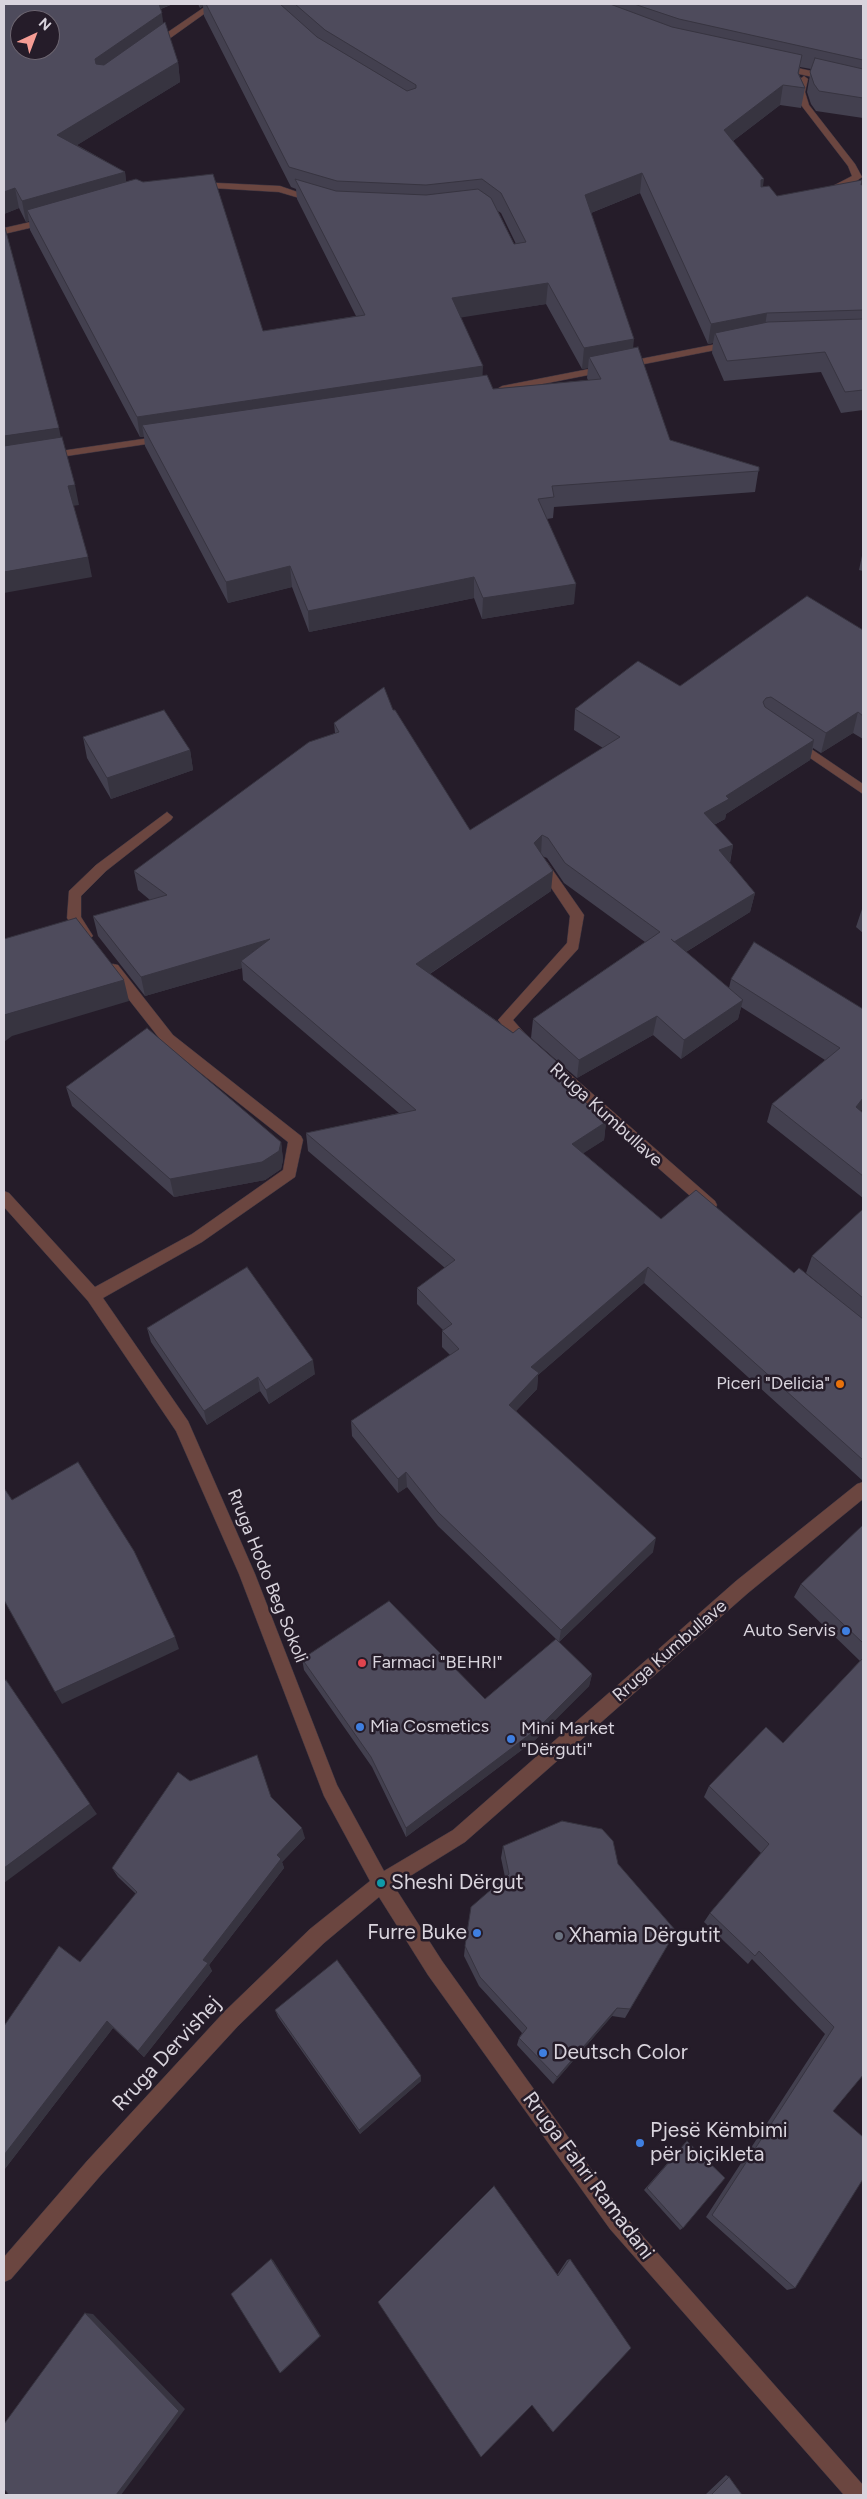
<!DOCTYPE html>
<html>
<head>
<meta charset="utf-8">
<style>
  body { margin:0 }
  #map { position:relative; width:867px; height:2499px; overflow:hidden; background:#251c29; font-family:Figtree,sans-serif }
  canvas { display:block }
  .frame { position:absolute; inset:0; border:5px solid #d9d4dd; pointer-events:none }
  .north { position:absolute; left:10px; top:10px; width:50px; height:50px; box-sizing:border-box; background:#251c29; border:1px solid #6d6671; border-radius:50%; rotate:43deg; font-size:14px; font-weight:700; line-height:20px; text-align:center; color:#d9d4dd }
  .north::after { content:''; display:block; margin:auto; width:18px; height:22px; background:#f59c94; clip-path:polygon(50% 0,100% 100%,50% 72%,0 100%) }
</style>
</head>
<body>
<div id="map">
<canvas width="867" height="2499"></canvas>
<div class="frame"></div>
<div class="north">N</div>
</div>
<script>
const ctx = document.querySelector('canvas').getContext('2d');
ctx.lineJoin = 'round';
const poly = rows => new Path2D(rows.map(r => 'M' + r).join(''));
function trace(path, color, width, dash) { ctx.strokeStyle = color; ctx.lineWidth = width; ctx.lineCap = dash ? 'butt' : 'round'; ctx.setLineDash(dash || []); ctx.stroke(path); }
function fill(path, color) { ctx.fillStyle = color; ctx.fill(path, 'evenodd'); }
function drawText(font, color, halo, rows, align = 'center') {
  ctx.font = font + ' Figtree,sans-serif'; ctx.lineWidth = 5; ctx.setLineDash([]); ctx.textBaseline = 'middle'; ctx.strokeStyle = halo; ctx.fillStyle = color; for (const [text, x, y, turn = 0] of rows) {
    ctx.save(); ctx.translate(x, y); ctx.rotate((+turn || 0) * Math.PI / 180); ctx.textAlign = isNaN(turn) ? turn : align; if (halo) ctx.strokeText(text, 0, 0); ctx.fillText(text, 0, 0); ctx.restore();
  }
}
const minor = poly([
  [209,4,218,4,155,49,149,49,149,45,209,4],
  [779,64,863,82,863,88,776,69,775,67,779,64],
  [804,76,808,79,805,92,809,105,855,164,862,177,847,188,832,192,827,189,852,176,848,166,801,105,797,92,800,79,804,76],
  [198,182,280,186,321,200,316,203,279,192,195,187,193,185,198,182],
  [48,218,51,219,51,223,4,234,4,228,48,218],
  [732,341,736,342,736,346,502,392,497,389,502,386,732,341],
  [163,436,168,439,167,441,47,459,42,456,47,453,163,436],
  [795,738,863,784,863,794,791,745,789,742,795,738],
  [167,812,173,817,171,820,106,871,81,896,81,917,93,936,86,941,81,940,67,918,69,891,96,865,167,812],
  [542,860,547,862,584,915,578,949,513,1020,535,1045,533,1049,528,1050,523,1049,498,1020,567,943,570,916,536,865,542,860],
  [113,964,118,965,173,1035,301,1136,303,1140,295,1177,202,1242,103,1298,188,1421,255,1574,337,1785,384,1871,453,1830,736,1581,857,1484,863,1482,863,1499,748,1593,465,1842,394,1886,442,1961,624,2215,863,2485,863,2495,844,2495,610,2229,428,1975,379,1897,324,1943,238,2026,101,2175,11,2279,4,2282,4,2257,87,2161,224,2012,310,1929,370,1881,324,1796,239,1574,176,1431,88,1301,4,1207,4,1191,9,1193,95,1287,192,1234,283,1170,288,1142,163,1043,108,973,106,969,108,965,113,964],
  [549,1058,554,1060,715,1201,717,1205,715,1209,710,1211,705,1209,544,1068,542,1064,544,1060,549,1058]
]);
const wall = poly([
  [4,4,173,4,161,9,163,24,178,62,180,82,77,145,125,172,126,182,263,331,356,316,297,199,296,189,291,187,204,16,203,6,200,8,198,4,863,4,863,118,816,111,811,104,807,92,811,69,800,67,799,74,805,88,801,108,780,105,733,141,763,187,777,196,863,184,863,410,841,413,821,372,724,381,712,353,713,343,708,344,640,193,591,213,633,348,670,440,759,467,755,492,554,507,553,518,547,519,574,604,482,619,474,598,309,632,292,587,228,603,145,446,144,437,140,437,30,230,29,221,26,222,19,208,4,214],
  [498,211,501,213,516,244,514,244],
  [546,304,582,369,588,368,587,378,588,380,493,389,482,376,460,317],
  [863,551,863,571,859,570],
  [863,630,863,739,853,733,821,753,813,748,810,760,726,814,725,819,714,825,733,845,730,863,755,893,750,912,686,952,729,988,731,979,863,1009,863,1108,861,1111,863,1113,863,1198,767,1122,772,1104,825,1060,741,1007,738,1019,681,1059,653,1035,577,1078,531,1038,533,1019,645,942,564,883,547,858,542,856,551,891,430,974,564,1068,562,1080,606,1122,604,1140,583,1153,661,1219,794,1273,833,1295,806,1273,812,1256,863,1209,863,1481,644,1283,538,1375,537,1389,516,1411,653,1552,559,1642,592,1674,589,1686,535,1740,406,1837,372,1767,304,1670,302,1659,485,1699,556,1639,438,1526,407,1487,398,1493,352,1436,351,1421,450,1355,442,1347,442,1331,443,1330,417,1304,417,1288,445,1268,308,1151,306,1133,399,1113,243,980,242,968,145,996,98,936,93,916,150,900,138,890,134,871,335,733,334,723,393,710,470,830,603,748,574,730,575,709,680,686],
  [83,737,190,750,193,770,111,799,87,758],
  [863,906,863,933,856,927],
  [66,1087,281,1142,283,1160,281,1169,265,1180,174,1197,72,1106],
  [147,1328,315,1374,269,1404,260,1391,207,1425,151,1342],
  [863,1525,863,2075,833,2111,795,2288,787,2290,706,2217,825,2034,752,1959,748,1964,704,1922,710,1913,761,1853,704,1797,709,1786,783,1743,860,1661,794,1597,801,1584],
  [190,1781,271,1797,305,1838,282,1862,284,1868,209,1965,212,1971,144,2057,113,2028,4,2170,4,2026,80,1962,136,1894,118,1877,112,1868],
  [503,1846,618,1864,676,1931,625,2018,612,2016,553,2084,517,2045,519,2038,522,2033,479,1986,464,1956,465,1946,505,1877,501,1858],
  [275,2010,421,2076,421,2081,360,2134,278,2017],
  [687,2141,683,2228,680,2230,644,2190,685,2143],
  [570,2259,553,2432,551,2430,532,2405,557,2275,567,2260],
  [726,2475,729,2477,742,2495,705,2495]
]);
const shadedWall = poly([
  [156,4,173,4,157,10],
  [200,4,203,4,203,6,200,8],
  [162,13,164,33,98,79,95,59],
  [178,62,180,82,61,155,57,135],
  [783,85,780,105,721,150,724,130],
  [125,172,127,192,27,210,29,221,26,222,22,201],
  [642,173,640,193,583,216,585,195],
  [764,179,761,200,761,180],
  [15,188,19,208,4,214,4,192],
  [548,283,546,304,452,319,452,298],
  [767,313,764,333,715,333,713,343,708,344,711,324],
  [634,339,632,359,589,357,588,368,582,369,584,348],
  [483,366,482,387,142,425,144,437,140,437,137,417],
  [59,428,63,448,4,457,4,436],
  [75,485,79,505,72,506,68,486],
  [88,557,92,577,4,593,4,572],
  [290,566,292,587,228,603,226,582],
  [474,577,474,598,309,632,308,611],
  [576,584,574,604,482,619,483,598],
  [858,712,853,733,821,753,826,733],
  [814,740,810,760,726,814,725,819,700,832,704,813,726,796],
  [190,750,193,770,111,799,107,778],
  [542,835,541,855,534,843],
  [733,845,729,865,719,850],
  [553,871,551,891,416,983,416,964],
  [755,893,750,912,671,961,674,942],
  [270,939,241,961,242,968,145,996,141,977],
  [124,980,129,1001,12,1036,4,1042,4,1015],
  [743,1000,738,1019,681,1059,684,1040],
  [657,1016,653,1035,577,1078,579,1060],
  [564,1068,562,1087,555,1073],
  [863,1098,863,1108,850,1125,856,1107],
  [606,1122,604,1140,570,1162,572,1144],
  [281,1142,283,1160,281,1169,265,1180,174,1197,170,1179],
  [648,1267,644,1283,538,1375,537,1389,507,1420,509,1405,531,1367],
  [313,1360,315,1374,269,1404,266,1390],
  [258,1377,260,1391,207,1425,204,1411],
  [406,1472,407,1487,398,1493,398,1479],
  [656,1538,653,1552,559,1642,561,1630],
  [175,1637,179,1649,62,1704,55,1692],
  [592,1674,589,1686,535,1740,406,1837,406,1828],
  [90,1804,97,1814,4,1883,4,1868],
  [302,1828,305,1838,282,1862,284,1868,209,1965,212,1971,144,2057,138,2051,277,1855],
  [617,2008,612,2016,553,2084,557,2077],
  [107,2021,113,2028,4,2170,4,2155],
  [421,2076,421,2081,360,2134,359,2130],
  [271,2259,273,2260,321,2336,282,2372,280,2373],
  [85,2313,93,2314,185,2409,121,2495,116,2495]
]);
const building = poly([
  [4,4,159,4,162,13,95,59,96,64,104,65,165,22,178,62,57,135,125,172,22,201,15,188,4,192,4,4],
  [20,20,50,20,50,50,20,50,20,20],
  [206,4,280,4,317,37,407,91,416,88,416,85,325,30,295,4,610,4,672,27,802,55,798,73,805,88,783,85,724,130,764,179,761,180,761,187,769,186,777,196,862,180,861,185,863,184,863,310,767,313,711,324,642,173,585,195,634,339,584,348,548,283,452,298,483,366,137,417,27,210,136,179,143,182,213,174,263,331,365,315,295,179,336,191,426,195,478,189,491,198,514,244,526,242,501,193,482,179,426,185,337,181,289,167,206,4],
  [634,4,863,4,863,60,679,19,634,4],
  [815,58,863,69,863,98,819,91,814,84,810,72,815,58],
  [4,224,59,428,4,436,4,224],
  [863,319,863,390,845,392,825,352,727,361,715,333,768,322,863,319],
  [638,347,670,440,759,467,759,471,552,486,554,497,538,499,576,584,483,598,474,577,308,611,290,566,226,582,142,425,487,375,493,389,601,379,589,357,638,347],
  [62,437,75,485,68,486,88,557,4,572,4,446,62,437],
  [807,596,863,630,863,716,858,712,826,733,771,697,766,698,763,702,765,707,814,740,726,796,729,799,704,813,733,845,719,850,755,893,674,942,671,939,743,1000,684,1040,657,1016,579,1060,533,1019,660,932,565,863,548,838,542,835,534,843,553,871,416,964,513,1033,519,1028,564,1068,555,1073,606,1122,572,1144,661,1219,696,1190,794,1273,799,1268,863,1319,863,1460,648,1267,531,1367,539,1373,509,1405,656,1538,561,1630,438,1512,406,1472,398,1479,351,1421,459,1349,442,1331,452,1324,417,1288,455,1260,306,1133,416,1110,241,961,270,939,141,977,93,916,167,895,134,871,309,742,339,732,334,723,384,687,393,710,395,710,470,830,620,737,575,709,638,661,680,686,807,596],
  [164,710,190,750,107,778,83,737,164,710],
  [76,918,124,980,4,1015,4,939,76,918],
  [754,942,863,1009,863,1098,856,1107,863,1113,863,1176,772,1104,840,1048,731,979,754,942],
  [147,1028,281,1142,279,1151,262,1162,170,1179,66,1087,147,1028],
  [863,1209,863,1298,812,1256,863,1209],
  [247,1267,313,1360,266,1390,258,1377,204,1411,147,1328,247,1267],
  [78,1462,134,1551,175,1637,55,1692,4,1600,4,1488,12,1500,78,1462],
  [863,1525,863,1643,801,1584,863,1525],
  [389,1601,485,1699,556,1639,592,1674,537,1729,406,1828,371,1757,302,1659,389,1601],
  [863,1658,863,2075,833,2111,863,2137,863,2179,795,2288,712,2215,834,2027,759,1951,755,1956,710,1913,769,1844,709,1786,766,1727,783,1743,863,1658],
  [6,1680,90,1804,4,1868,4,1681,6,1680],
  [257,1755,271,1797,302,1828,277,1855,281,1859,203,1960,208,1963,138,2051,107,2021,4,2155,4,2026,59,1946,80,1962,137,1892,112,1868,178,1772,190,1781,257,1755],
  [562,1821,602,1829,613,1841,618,1864,676,1931,630,2009,617,2008,557,2077,519,2038,527,2028,480,1977,465,1946,471,1907,509,1874,503,1846,562,1821],
  [337,1960,421,2076,359,2130,275,2010,337,1960],
  [687,2141,725,2178,683,2228,647,2188,687,2141],
  [494,2186,558,2276,570,2259,631,2348,553,2432,532,2405,481,2457,378,2302,494,2186],
  [271,2259,320,2336,280,2373,231,2294,271,2259],
  [85,2313,179,2411,116,2495,9,2495,4,2489,4,2424,85,2313],
  [729,2477,742,2495,711,2495,729,2477]
]);
const markers = [
  [840,1384,5,"#e8710a"],
  [846,1631,5,"#3f7fe0"],
  [362,1663,5,"#e0444e"],
  [360,1727,5,"#3f7fe0"],
  [511,1739,5,"#3f7fe0"],
  [381,1883,5,"#0f9aa8"],
  [477,1933,5,"#3f7fe0"],
  [559,1936,5,"#6b7280"],
  [543,2053,5,"#3f7fe0"],
  [640,2143,5,"#3f7fe0"]
];
const streetNames = [
  ["Rruga Kumbullave",606,1115,42],
  ["Rruga Hodo Beg Sokoli",267,1576,68],
  ["Rruga Kumbullave",670,1651,-41]
];
const poiNames = [
  ["Piceri \"Delicia\"",830,1384,"right"],
  ["Auto Servis",836,1631,"right"],
  ["Farmaci \"BEHRI\"",372,1663],
  ["Mia Cosmetics",370,1727],
  ["Mini Market",521,1729],
  ["\"Dërguti\"",521,1750]
];
const nearPoinames = [
  ["Sheshi Dërgut",391,1883],
  ["Furre Buke",467,1933,"right"],
  ["Xhamia Dërgutit",569,1936],
  ["Deutsch Color",553,2053],
  ["Pjesë Këmbimi",650,2131],
  ["për biçikleta",650,2155]
];
const nearStreetnames = [
  ["Rruga Dervishej",167,2054,-47],
  ["Rruga Fahri Ramadani",588,2176,53]
];
trace(minor, '#3e3642', 1);
fill(minor, '#6b4640');
fill(wall, '#43404f');
fill(shadedWall, '#373440');
fill(building, '#4e4b5c');
trace(building, '#373440', 1);
for (const [x, y, r, color] of markers) { const dot = new Path2D(); dot.arc(x, y, r, 0, 2 * Math.PI); ctx.fillStyle = color; ctx.fill(dot); trace(dot, '#251c29', 2); }
drawText('18px', '#d9d4dd', '#251c29', streetNames);
drawText('18px', '#d9d4dd', '#251c29', poiNames, 'left');
drawText('21px', '#d9d4dd', '#251c29', nearPoinames, 'left');
drawText('21px', '#d9d4dd', '#251c29', nearStreetnames);
</script>
</body>
</html>
